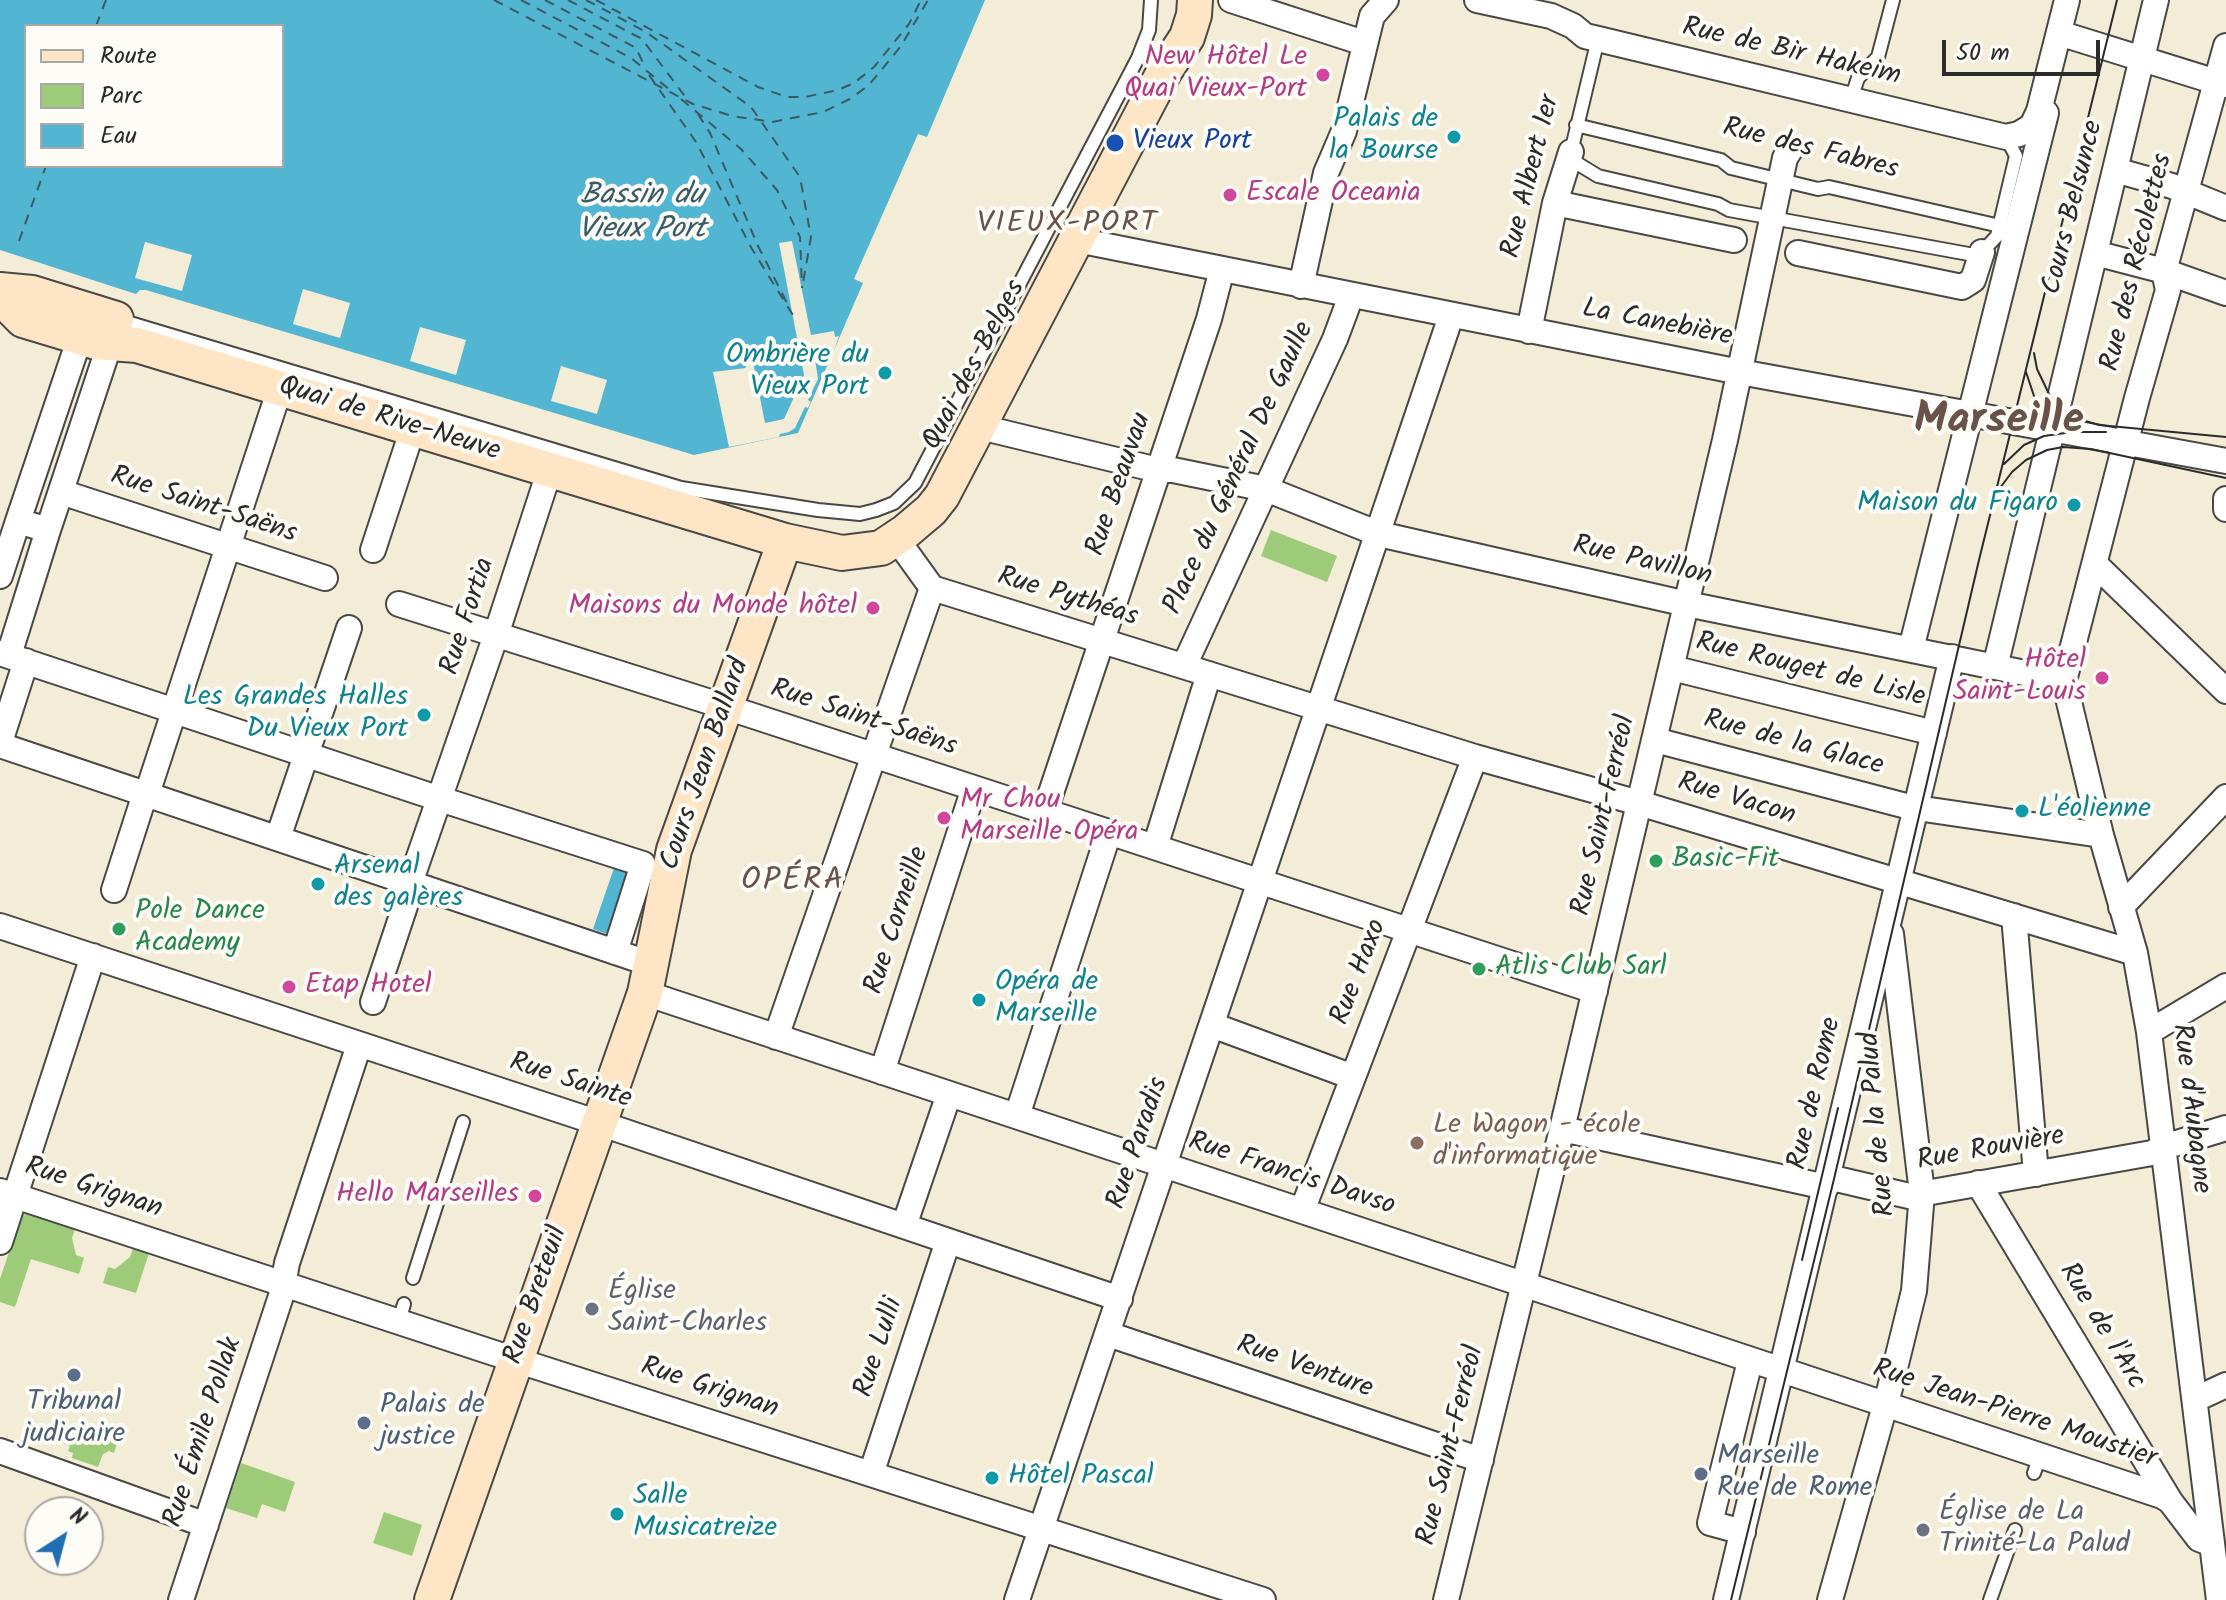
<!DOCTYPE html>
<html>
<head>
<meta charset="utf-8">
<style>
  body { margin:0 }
  #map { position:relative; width:2226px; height:1600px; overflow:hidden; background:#f3ecd6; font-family:Kalam,sans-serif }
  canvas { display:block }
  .legend { position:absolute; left:24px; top:24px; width:260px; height:144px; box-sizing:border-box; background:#fdfcf7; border:2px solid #a9a8a5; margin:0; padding:10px 14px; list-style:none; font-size:24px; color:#2b2b2b }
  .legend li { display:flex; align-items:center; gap:16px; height:40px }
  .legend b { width:40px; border:2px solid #a9a8a5 }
  .north { position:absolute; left:24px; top:1496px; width:80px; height:80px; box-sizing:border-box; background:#fdfcf7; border:2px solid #a9a8a5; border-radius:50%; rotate:36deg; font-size:22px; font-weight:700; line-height:32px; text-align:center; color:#2b2b2b }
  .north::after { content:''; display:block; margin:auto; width:28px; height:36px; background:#1f6fb2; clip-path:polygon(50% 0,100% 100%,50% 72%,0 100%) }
  .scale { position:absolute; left:1942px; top:40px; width:158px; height:36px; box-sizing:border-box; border:4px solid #2b2b2b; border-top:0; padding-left:10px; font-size:24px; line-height:28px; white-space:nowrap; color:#2b2b2b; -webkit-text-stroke:6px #fdfcf7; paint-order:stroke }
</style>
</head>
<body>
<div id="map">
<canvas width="2226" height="1600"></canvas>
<ul class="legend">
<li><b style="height:10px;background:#fde5c5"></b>Route</li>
<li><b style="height:22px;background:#9dcb79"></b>Parc</li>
<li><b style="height:22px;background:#52b5d1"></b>Eau</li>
</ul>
<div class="north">N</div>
<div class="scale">50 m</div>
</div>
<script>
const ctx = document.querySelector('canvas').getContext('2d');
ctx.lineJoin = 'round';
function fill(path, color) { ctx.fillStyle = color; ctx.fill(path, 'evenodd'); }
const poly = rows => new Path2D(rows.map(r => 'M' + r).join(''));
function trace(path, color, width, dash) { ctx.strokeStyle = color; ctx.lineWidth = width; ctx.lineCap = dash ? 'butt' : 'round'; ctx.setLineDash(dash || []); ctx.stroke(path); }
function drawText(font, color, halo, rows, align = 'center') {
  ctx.font = font + ' Kalam,sans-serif'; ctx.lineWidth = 8; ctx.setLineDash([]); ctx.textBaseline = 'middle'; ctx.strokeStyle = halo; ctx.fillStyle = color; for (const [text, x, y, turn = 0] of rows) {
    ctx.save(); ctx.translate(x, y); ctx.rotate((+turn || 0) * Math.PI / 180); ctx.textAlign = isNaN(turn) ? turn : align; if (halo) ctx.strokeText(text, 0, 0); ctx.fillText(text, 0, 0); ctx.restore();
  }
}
const green = poly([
  [1271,530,1337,556,1327,582,1261,556],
  [28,1213,75,1229,72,1238,76,1255,84,1258,79,1274,31,1259,15,1307,0,1302,0,1279,21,1216],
  [133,1248,149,1253,136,1293,103,1283,108,1267,115,1269,130,1257],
  [59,1423,117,1443,114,1453,109,1451,103,1454,98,1467,72,1458,73,1453,68,1451,70,1446,63,1443,65,1437,60,1435,62,1430,57,1428],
  [241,1463,295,1482,285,1512,262,1504,257,1518,226,1508],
  [384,1512,422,1525,412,1556,373,1543]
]);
const water = poly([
  [0,0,985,0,927,137,918,134,854,279,863,283,798,433,694,455,146,290,140,290,136,294,0,250],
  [26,26,282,26,282,166,26,166],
  [614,868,632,874,610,935,593,929]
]);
const pier = poly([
  [792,241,811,335,834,331,835,337,839,336,834,350,814,352,818,379,808,400,811,402,808,408,805,407,795,428,789,432,780,434,779,437,729,447,713,372,746,368,743,353,751,352,765,423,784,419,804,375,779,243],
  [145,242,192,255,182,291,135,278],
  [303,289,350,303,340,338,293,324],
  [420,327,466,340,456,375,410,361],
  [561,366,607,380,597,414,551,401]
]);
const ferry = poly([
  [494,0,693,104,732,116,772,122,823,112,850,99,869,85,901,46,928,0],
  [521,0,631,58,670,90],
  [545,0,636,48,646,69],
  [568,0,642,39,687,99],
  [586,0,646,32,751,107,800,177,811,237,803,283],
  [596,0,758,87,787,97,805,97,838,90,854,83,874,67,909,24,921,0],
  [96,26,106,0],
  [649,75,696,142,752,249,794,317],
  [681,99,741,149,777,190,800,237,802,288],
  [698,114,710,133,758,246,787,303],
  [19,241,46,166]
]);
const lane = poly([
  [1598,39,1571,152,1575,162,1598,176,1718,204,1729,210,1974,255,1982,252,1997,236,2016,156,2006,137],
  [1851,99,1858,78,1878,57,1893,0],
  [1576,125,1721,160,1731,168,1818,189,1829,187,2000,226],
  [120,320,681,488,818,510,860,514,876,510,894,503,915,483,1138,58,1149,30,1151,0],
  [413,1278,463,1122],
  [399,1321,404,1304],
  [2034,1473,2040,1456],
  [1990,1600,2015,1530]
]);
const street = poly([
  [1231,0,1364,43],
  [1477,0,1551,16,1573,26,1585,36,1598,39,2006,137,2019,134,2032,126,2039,111,2067,0],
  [2059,33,2226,85],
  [2115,170,2172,186,2226,208],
  [1555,203,1734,240],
  [1077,240,1740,372,2226,461],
  [1798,253,1962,287,1973,280,1982,252],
  [2095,253,2164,271,2226,293],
  [1301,286,1326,173,1344,131,1372,16,1386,0],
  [1529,331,1555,203,1571,152],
  [80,337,18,521,48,530,110,343],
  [980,427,1158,470,1173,470,1266,489,1379,534,1687,604,2064,681],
  [61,492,325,578],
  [2226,499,2226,509],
  [896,538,932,588],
  [373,550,413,428],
  [2095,564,2226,691],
  [0,576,18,521],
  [932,588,1475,757,1639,803,2135,953],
  [399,604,726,707,1595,991],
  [1911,649,2046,113],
  [0,653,440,799,643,864,615,952],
  [9,655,48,530],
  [1184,666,1335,339,1351,296],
  [1995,667,2156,0],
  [1672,668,1934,733],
  [1655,740,1910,807,2101,835],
  [0,742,26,661],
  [0,745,639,960],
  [147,794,280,388],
  [1045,811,1209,319,1222,269],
  [278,838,349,628],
  [1155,847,1209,674],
  [410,883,496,635,550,469],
  [114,890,142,803],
  [2121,907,2226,797],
  [2014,916,2036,1174],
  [0,926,599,1123,1120,1299],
  [645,993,2162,1496,2170,1501,2199,1539,2212,1544],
  [373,1002,410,891],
  [1212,1025,1353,1077],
  [2149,1032,2226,986],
  [776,1037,932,588],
  [882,1072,974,788],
  [1017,1116,1109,832],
  [1562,1129,1826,1187],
  [1828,1177,1909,1196,2152,1153,2164,1147,2226,1128],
  [1978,1183,2170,1501],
  [0,1191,494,1353,1263,1600],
  [1302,1211,1475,757],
  [904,1226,949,1094],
  [0,1242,93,956],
  [1108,1334,1481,1460],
  [2196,1399,2226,1385],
  [0,1451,206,1525],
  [871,1474,948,1241],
  [1743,1532,1710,1523,1750,1361],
  [181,1600,281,1296,287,1263,359,1045],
  [1017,1600,1451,316],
  [1446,1600,1562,1129,1725,440,1785,158,1792,147],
  [1726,1600,1952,657],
  [1830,1600,1890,1388,1914,1291,1922,1193,1891,934],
  [2219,1600,2149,1032,2135,953,2101,835,2064,681,2137,398,2168,290,2164,271,2226,46]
]);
const secondary = poly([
  [0,290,32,293,116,319,110,343],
  [0,297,23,320,96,342,137,345,785,541,842,553,881,548,905,532,931,510,942,496,1164,72,1187,37,1194,15,1195,0],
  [432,1600,645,993,674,850,785,541]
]);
const tram = poly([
  [2034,353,2037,369,2050,396,2064,410,2082,420,2099,425,2226,437],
  [2026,372,2034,396,2043,409,2073,433],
  [2004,464,2024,445,2044,436,2072,432,2106,432],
  [2000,488,2012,472,2026,460,2047,450,2063,447,2091,449,2226,478],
  [1802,1260,1838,1108],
  [1731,1600,1834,1179,1979,560,2117,0]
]);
const markers = [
  [1323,75,8,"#d1479c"],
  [1454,137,8,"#0f9aa8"],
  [1115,143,10,"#1a4fb4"],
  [1230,195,8,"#d1479c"],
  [885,373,8,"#0f9aa8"],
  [2074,505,8,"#0f9aa8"],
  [873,608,8,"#d1479c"],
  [2102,678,8,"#d1479c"],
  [424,715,8,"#0f9aa8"],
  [2022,811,8,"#0f9aa8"],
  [944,818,8,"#d1479c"],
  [1656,861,8,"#2e9e5b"],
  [318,884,8,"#0f9aa8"],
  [119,929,8,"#2e9e5b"],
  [1479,969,8,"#2e9e5b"],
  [289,987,8,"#d1479c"],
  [979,1000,8,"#0f9aa8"],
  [1417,1143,8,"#8d6e63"],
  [535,1196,8,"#d1479c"],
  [592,1309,8,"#6b7280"],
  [74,1375,8,"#5c6f8a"],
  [364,1423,8,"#5c6f8a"],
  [1701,1474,8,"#5c6f8a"],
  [992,1478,8,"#0f9aa8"],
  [617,1514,8,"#0f9aa8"],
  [1923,1530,8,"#6b7280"]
];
const streetNames = [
  ["Rue de Bir Hakeim",1791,54,13],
  ["Rue des Fabres",1810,151,14],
  ["Rue Albert 1er",1533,177,-76],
  ["Cours Belsunce",2075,208,-76],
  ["Rue des Récolettes",2139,263,-76],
  ["La Canebière",1657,325,11],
  ["Quai des Belges",976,366,-62],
  ["Quai de Rive-Neuve",389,421,17],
  ["Place du Général De Gaulle",1241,469,-65],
  ["Rue Beauvau",1121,485,-71],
  ["Rue Saint-Saëns",203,507,18],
  ["Rue Pavillon",1642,563,13],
  ["Rue Pythéas",1067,599,17],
  ["Rue Fortia",470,617,-72],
  ["Rue Rouget de Lisle",1810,672,14],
  ["Rue Saint-Saëns",863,720,18],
  ["Rue de la Glace",1793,745,15],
  ["Cours Jean Ballard",707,765,-71],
  ["Rue Vacon",1736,801,17],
  ["Rue Saint-Ferréol",1606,816,-77],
  ["Rue Corneille",899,921,-72],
  ["Rue Haxo",1361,973,-69],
  ["Rue Sainte",570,1083,18],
  ["Rue de Rome",1817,1094,-77],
  ["Rue d'Aubagne",2189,1109,83],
  ["Rue de la Palud",1880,1124,-95],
  ["Rue Paradis",1140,1144,-71],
  ["Rue Rouvière",1991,1151,-10],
  ["Rue Francis Davso",1291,1176,18],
  ["Rue Grignan",93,1190,18],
  ["Rue Breteuil",538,1296,-71],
  ["Rue de l'Arc",2100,1327,59],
  ["Rue Lulli",881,1348,-72],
  ["Rue Venture",1304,1369,19],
  ["Rue Grignan",709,1390,18],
  ["Rue Jean-Pierre Moustier",2014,1416,18],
  ["Rue Émile Pollak",205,1433,-72],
  ["Rue Saint-Ferréol",1453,1446,-76]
];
const hotelNames = [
  ["New Hôtel Le",1307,59],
  ["Quai Vieux-Port",1307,91],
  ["Escale Oceania",1246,195,"left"],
  ["Maisons du Monde hôtel",857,608],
  ["Hôtel",2086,662],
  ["Saint-Louis",2086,694],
  ["Mr Chou",960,802,"left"],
  ["Marseille Opéra",960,834,"left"],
  ["Etap Hotel",305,987,"left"],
  ["Hello Marseilles",519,1196]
];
const cultureNames = [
  ["Palais de",1438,121,"right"],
  ["la Bourse",1438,153,"right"],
  ["Ombrière du",869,357,"right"],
  ["Vieux Port",869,389,"right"],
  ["Maison du Figaro",2058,505,"right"],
  ["Les Grandes Halles",408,699,"right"],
  ["Du Vieux Port",408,731,"right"],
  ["L'éolienne",2038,811],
  ["Arsenal",334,868],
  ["des galères",334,900],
  ["Opéra de",995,984],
  ["Marseille",995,1016],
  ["Hôtel Pascal",1008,1478],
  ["Salle",633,1498],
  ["Musicatreize",633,1530]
];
const transitNames = [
  ["Vieux Port",1133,143]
];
const leisureNames = [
  ["Basic-Fit",1672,861],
  ["Pole Dance",135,913],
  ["Academy",135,945],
  ["Atlis Club Sarl",1495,969]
];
const educationNames = [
  ["Le Wagon - école",1433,1127],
  ["d'informatique",1433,1159]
];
const worshipNames = [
  ["Église",608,1293],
  ["Saint-Charles",608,1325],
  ["Église de La",1939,1514],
  ["Trinité-La Palud",1939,1546]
];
const serviceNames = [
  ["Tribunal",74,1404,"center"],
  ["judiciaire",74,1436,"center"],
  ["Palais de",380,1407],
  ["justice",380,1439],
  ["Marseille",1717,1458],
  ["Rue de Rome",1717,1490]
];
const waterNames = [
  ["Bassin du",642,198],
  ["Vieux Port",642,232]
];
const neighbourhoodNames = [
  ["VIEUX-PORT",1068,226]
];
const quarterNames = [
  ["OPÉRA",793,884]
];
const townNames = [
  ["Marseille",1999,425]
];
fill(green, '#9dcb79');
fill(water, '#52b5d1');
fill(pier, '#f3ecd6');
trace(ferry, '#395b65', 2, [10, 8]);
trace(lane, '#494845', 16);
trace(street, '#494845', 28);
trace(secondary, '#494845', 38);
trace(lane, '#fff', 12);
trace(street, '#fff', 24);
trace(secondary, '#fde5c5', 34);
trace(tram, '#2b2b2b', 2);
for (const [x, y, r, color] of markers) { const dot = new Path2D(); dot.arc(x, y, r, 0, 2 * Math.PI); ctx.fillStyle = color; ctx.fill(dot); trace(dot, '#fdfcf7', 3); }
drawText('28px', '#2b2b2b', '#fdfcf7', streetNames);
drawText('28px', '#b23c85', '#fdfcf7', hotelNames, 'right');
drawText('28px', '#0d838f', '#fdfcf7', cultureNames, 'left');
drawText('28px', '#164399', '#fdfcf7', transitNames, 'left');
drawText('28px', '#27864d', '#fdfcf7', leisureNames, 'left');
drawText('28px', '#785e54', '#fdfcf7', educationNames, 'left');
drawText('28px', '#5b616d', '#fdfcf7', worshipNames, 'left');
drawText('28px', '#4e5e75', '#fdfcf7', serviceNames, 'left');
drawText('italic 30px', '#395b65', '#fdfcf7', waterNames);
ctx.letterSpacing = '2px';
drawText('30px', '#68524a', '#fdfcf7', neighbourhoodNames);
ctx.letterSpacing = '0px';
ctx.letterSpacing = '2px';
drawText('32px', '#68524a', '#fdfcf7', quarterNames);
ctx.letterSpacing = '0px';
drawText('bold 44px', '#68524a', '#fdfcf7', townNames);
</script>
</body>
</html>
